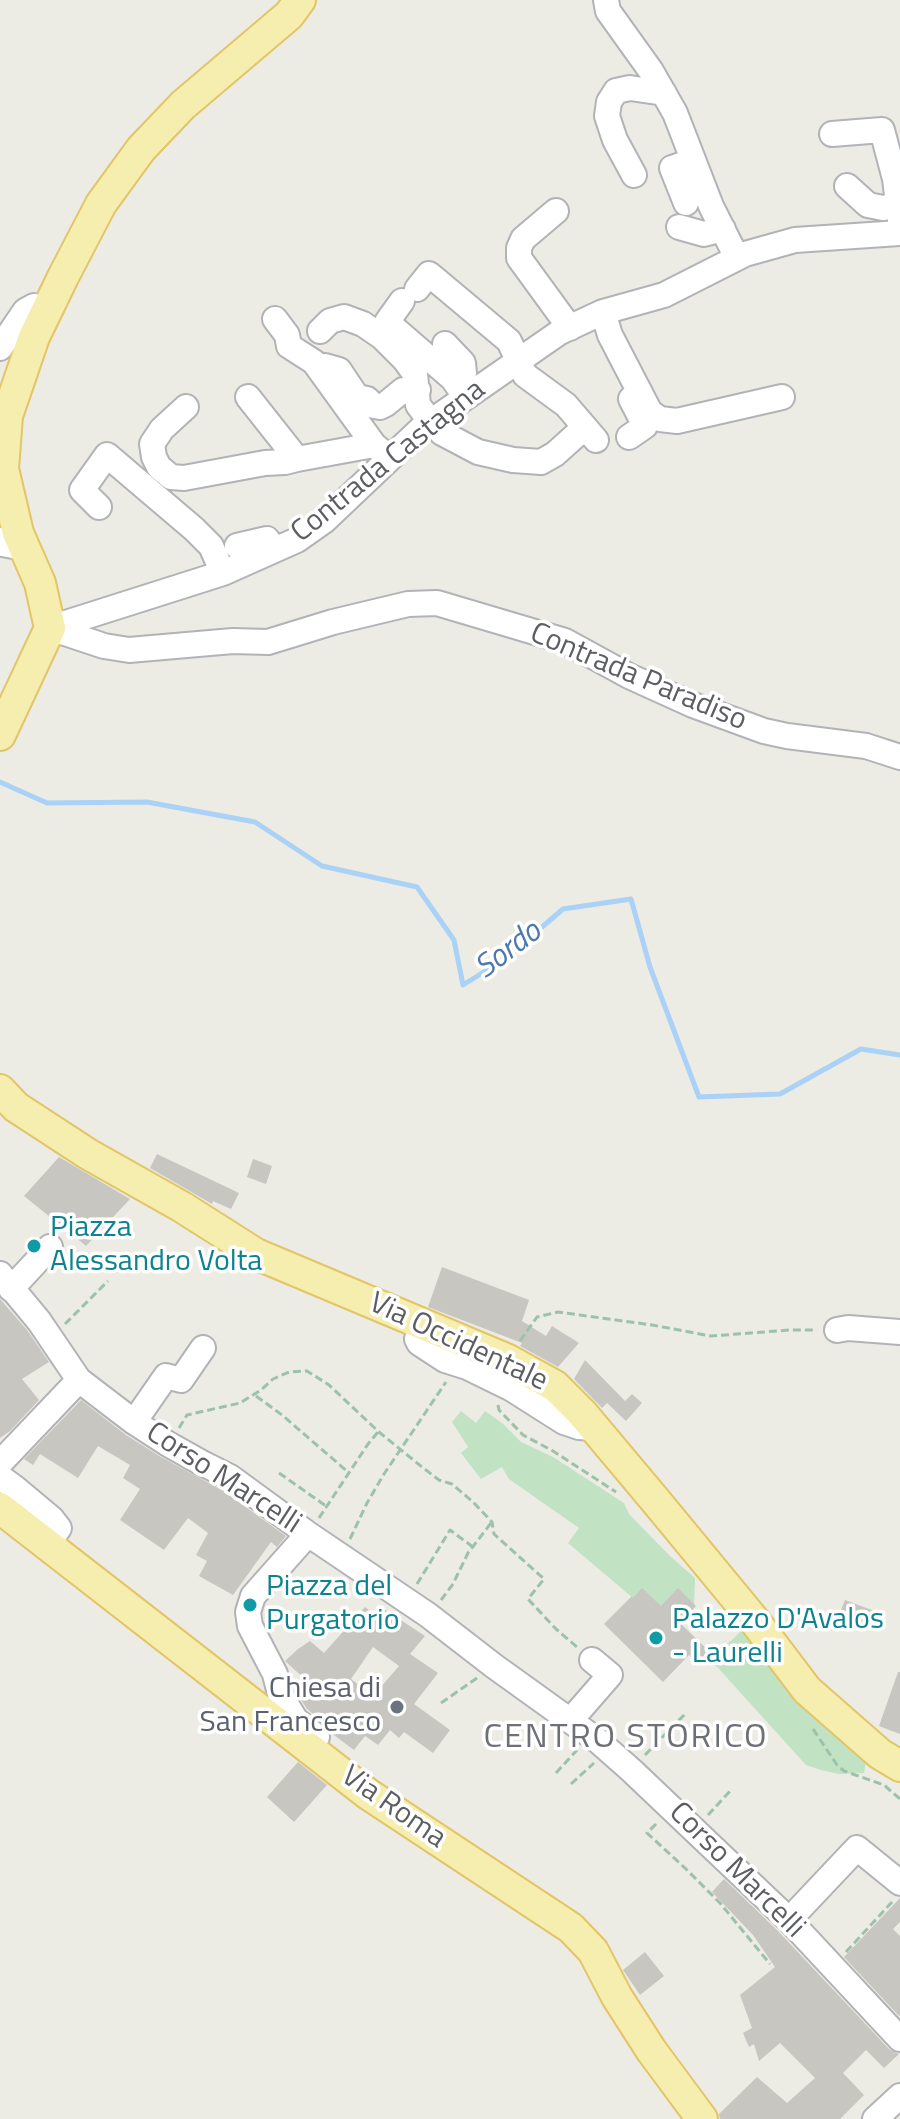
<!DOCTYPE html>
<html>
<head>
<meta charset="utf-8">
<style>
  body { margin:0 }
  canvas { display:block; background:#ecebe4 }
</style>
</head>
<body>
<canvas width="900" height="2119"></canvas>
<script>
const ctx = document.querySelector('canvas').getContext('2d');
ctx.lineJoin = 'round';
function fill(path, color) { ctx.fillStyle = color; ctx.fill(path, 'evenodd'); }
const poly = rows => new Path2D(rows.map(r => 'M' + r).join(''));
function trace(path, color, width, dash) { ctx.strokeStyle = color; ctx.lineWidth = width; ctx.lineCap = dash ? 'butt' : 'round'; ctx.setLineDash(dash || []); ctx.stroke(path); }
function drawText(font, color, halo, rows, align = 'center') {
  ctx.font = font + ' "Titillium Web",sans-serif'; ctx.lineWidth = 7; ctx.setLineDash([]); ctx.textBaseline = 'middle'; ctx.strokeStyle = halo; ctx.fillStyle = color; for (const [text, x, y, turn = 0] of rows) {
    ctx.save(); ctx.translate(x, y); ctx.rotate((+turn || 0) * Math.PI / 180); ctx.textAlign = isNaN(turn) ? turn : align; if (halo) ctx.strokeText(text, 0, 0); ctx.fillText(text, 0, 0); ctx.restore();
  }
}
const green = poly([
  [461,1411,476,1423,485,1411,502,1423,521,1442,553,1457,624,1503,629,1514,670,1556,695,1578,694,1604,678,1589,661,1606,633,1598,568,1543,579,1528,509,1479,502,1467,481,1479,461,1453,468,1447,452,1422],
  [745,1627,866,1761,864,1773,839,1774,821,1770,806,1765,709,1658,732,1640]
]);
const stream = poly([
  [0,782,47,803,147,802,255,822,322,866,417,887,454,940,463,985,506,958,563,909,631,899,650,967,699,1097,780,1094,861,1049,900,1055]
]);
const building = poly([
  [157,1154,239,1193,231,1209,213,1201,212,1204,150,1168],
  [59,1157,130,1199,86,1246,24,1196],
  [253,1159,272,1166,266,1184,247,1177],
  [442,1267,529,1300,522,1321,546,1336,552,1326,579,1343,558,1367,520,1346,522,1343,428,1307],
  [0,1299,27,1330,49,1362,22,1379,39,1400,10,1431,0,1438],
  [585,1360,625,1401,632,1394,642,1403,626,1421,607,1403,602,1408,574,1379],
  [81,1400,126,1435,161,1457,222,1490,286,1536,277,1547,271,1542,233,1595,199,1576,207,1561,196,1555,208,1533,188,1518,164,1550,120,1520,140,1489,123,1478,130,1465,98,1446,78,1478,40,1454,33,1465,24,1459],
  [642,1588,661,1606,678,1588,696,1606,680,1623,709,1651,697,1663,689,1655,663,1682,604,1624,632,1596,633,1598],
  [845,1600,877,1612,870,1629,838,1617],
  [365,1607,374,1614,381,1607,425,1636,410,1654,438,1673,414,1704,450,1730,433,1753,404,1732,399,1738,390,1730,378,1745,365,1736,354,1750,331,1733,326,1725,307,1709,296,1692,307,1681,285,1661,298,1649,310,1641,324,1653],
  [373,1647,399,1666,373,1696,351,1679],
  [898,1672,900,1672,900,1734,879,1726],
  [298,1762,327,1785,294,1822,267,1797],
  [724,1879,778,1931,889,2049,899,2054,884,2068,866,2050,843,2073,864,2095,840,2119,720,2119,719,2114,757,2077,787,2103,815,2078,780,2043,759,2061,754,2044,749,2047,743,2033,752,2028,740,1995,775,1967,753,1935,712,1892],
  [900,1898,900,1922,893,1929,900,1936,900,2017,844,1957],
  [645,1952,664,1976,640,1995,623,1970]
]);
const path = poly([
  [65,1324,108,1281],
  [520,1341,537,1317,558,1312,652,1325,711,1336,790,1330,817,1330],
  [256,1396,282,1415,348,1472],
  [498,1405,499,1410,523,1435,553,1451,616,1492],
  [179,1428,187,1415,240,1403,261,1390,273,1379,289,1372,307,1371,329,1385,379,1432,422,1467,439,1480,452,1484,473,1502,492,1522,494,1534,544,1579,528,1599,556,1629,578,1648],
  [279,1473,326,1506],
  [319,1518,368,1444,378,1432],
  [350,1539,367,1503,384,1474,446,1382],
  [417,1584,450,1530,473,1547],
  [441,1600,453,1584,468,1553,491,1523],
  [441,1703,477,1678],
  [813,1729,837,1765,844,1771,884,1785,900,1799],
  [645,1755,686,1713],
  [556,1773,577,1750],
  [571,1784,594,1763],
  [708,1815,731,1790],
  [656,1824,647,1833,686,1869,720,1903,770,1964],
  [846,1952,892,1902]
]);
const minor = poly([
  [606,0,608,11,651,71,675,113,711,206,737,258],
  [832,134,882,130,895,179,900,220],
  [634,175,615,140,607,116,609,102,616,91,630,88,664,93],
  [847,186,868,205,883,208,897,205],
  [686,203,672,168,692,161],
  [556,211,523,239,519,248,519,258,570,328],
  [679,227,704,234,723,229],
  [417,289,429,274,509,341,525,375,566,405,596,440],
  [402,301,387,322,453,379,460,389],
  [603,312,610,335,650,412,660,419,677,421,782,397],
  [275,319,287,335,289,346,314,362,374,445,390,458],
  [320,331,330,321,344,317,363,324,382,337,405,360,415,374,418,405,431,422,442,433,478,452,513,460,541,462,555,454,585,427],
  [445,344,463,363,464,373,460,389,462,398],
  [0,348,25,311,34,306,46,312],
  [325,366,339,370,357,397,367,399,374,406,380,407,386,404,403,390,418,390],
  [248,397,297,459,374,445],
  [186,407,162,429,152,444,154,457,159,467,171,477,184,478,265,463,285,462,297,459],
  [629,437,645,426,631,399],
  [99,507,82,490,107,455,194,529,211,546,223,573],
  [0,540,2,544,13,546,24,545],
  [237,546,267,539,273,548],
  [50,628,223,573,297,540,324,521,423,427,560,332,603,312,664,295,745,254,795,240,900,233],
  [50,628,104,646,129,650,233,641,268,642,333,622,408,604,437,603,565,641,629,676,693,705,764,731,787,736,866,746,900,757],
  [0,1274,39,1321,79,1380,134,1422,168,1444,202,1463,230,1477,308,1534,428,1615,494,1666,597,1740,631,1770,789,1920,900,2039],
  [11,1289,50,1247],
  [837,1330,848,1328,900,1332],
  [445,1342,419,1335,417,1339,419,1343,445,1360,467,1367,512,1389,564,1422,579,1427,595,1428],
  [134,1422,166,1376,181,1380,203,1348],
  [0,1463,79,1380],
  [0,1477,15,1488,52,1519,59,1528,48,1544],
  [308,1534,253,1596,248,1612,250,1626,275,1674,280,1694,295,1719,317,1737],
  [570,1721,610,1675,592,1660],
  [789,1920,857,1848,900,1883],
  [875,2119,900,2096]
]);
const major = poly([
  [0,735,50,628,40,583,18,533,3,469,7,416,34,337,63,277,101,204,141,149,183,105,289,15,300,0],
  [0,1090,16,1107,88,1154,182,1207,256,1254,506,1359,555,1386,582,1413,655,1500,754,1620,807,1690,880,1754,900,1766],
  [0,1508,368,1794,571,1928,593,1951,617,1997,651,2050,702,2119]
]);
const markers = [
  [34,1246,8,"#0f9aa8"],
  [250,1605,8,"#0f9aa8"],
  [656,1638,8,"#0f9aa8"],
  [397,1707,8,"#6b7280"]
];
const streetNames = [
  ["Contrada Castagna",389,462,-39],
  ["Contrada Paradiso",638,678,23],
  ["Via Occidentale",458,1343,25],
  ["Corso Marcelli",223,1479,33],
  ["Via Roma",393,1808,35],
  ["Corso Marcelli",736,1871,45]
];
const cultureNames = [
  ["Piazza",50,1229],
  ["Alessandro Volta",50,1263],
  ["Piazza del",266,1588],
  ["Purgatorio",266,1622],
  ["Palazzo D'Avalos",672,1621],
  ["- Laurelli",672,1655]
];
const worshipNames = [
  ["Chiesa di",381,1690],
  ["San Francesco",381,1724]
];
const waterNames = [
  ["Sordo",509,951,-37]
];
const quarterNames = [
  ["CENTRO STORICO",626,1739]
];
fill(green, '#c2e2c4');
trace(stream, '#aad1f6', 5);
fill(building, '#c8c6c0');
trace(minor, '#b1b3b7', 28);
trace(major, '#e2c567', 34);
trace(path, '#9cc2a9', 3, [8, 4]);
trace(minor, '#fff', 24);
trace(major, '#f6eeaf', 30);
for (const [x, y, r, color] of markers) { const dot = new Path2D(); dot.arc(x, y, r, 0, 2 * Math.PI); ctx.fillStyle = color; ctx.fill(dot); trace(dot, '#fff', 3); }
drawText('30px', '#5c5e62', '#fff', streetNames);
drawText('30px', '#0d838f', '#fff', cultureNames, 'left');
drawText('30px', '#5b616d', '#fff', worshipNames, 'right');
drawText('italic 32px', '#4d78ae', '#fff', waterNames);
ctx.letterSpacing = '2px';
drawText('34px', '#6d7074', '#fff', quarterNames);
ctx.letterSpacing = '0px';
</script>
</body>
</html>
